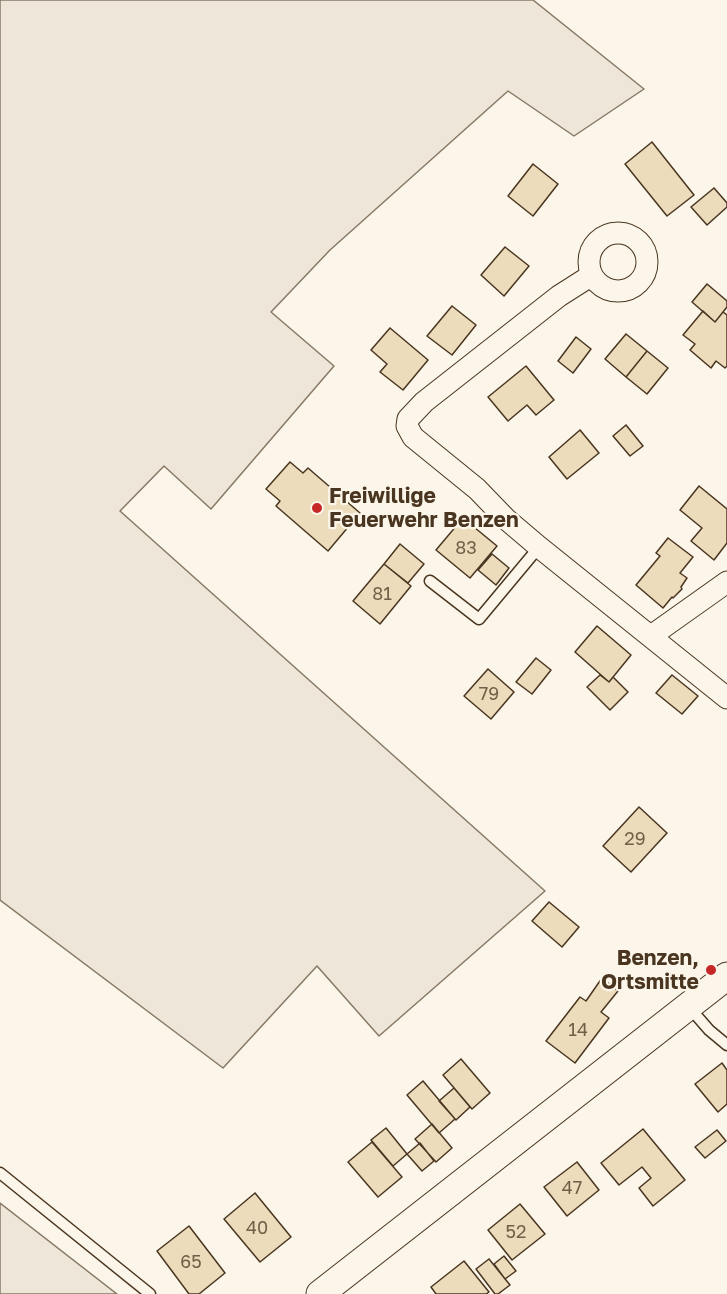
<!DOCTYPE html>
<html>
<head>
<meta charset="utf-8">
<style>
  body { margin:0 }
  canvas { display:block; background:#fbf6e9 }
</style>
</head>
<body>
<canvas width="727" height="1294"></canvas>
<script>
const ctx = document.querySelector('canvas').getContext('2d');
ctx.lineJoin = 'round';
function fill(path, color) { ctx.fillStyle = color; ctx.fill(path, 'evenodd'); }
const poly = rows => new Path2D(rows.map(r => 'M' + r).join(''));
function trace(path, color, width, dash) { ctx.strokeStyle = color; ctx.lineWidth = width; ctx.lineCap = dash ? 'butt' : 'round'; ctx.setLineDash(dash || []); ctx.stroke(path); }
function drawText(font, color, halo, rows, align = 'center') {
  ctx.font = font + ' "Golos Text",sans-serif'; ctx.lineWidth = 4.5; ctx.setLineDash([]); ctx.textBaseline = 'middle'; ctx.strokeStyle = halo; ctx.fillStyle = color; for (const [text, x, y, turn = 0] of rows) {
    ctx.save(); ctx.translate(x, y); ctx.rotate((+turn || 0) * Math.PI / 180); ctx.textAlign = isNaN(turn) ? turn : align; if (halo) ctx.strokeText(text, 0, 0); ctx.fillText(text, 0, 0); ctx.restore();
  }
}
const green = poly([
  [0,0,533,0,644,89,574,136,508,91,330,250,271,312,334,366,211,509,164,466,120,511,545,891,379,1036,317,966,223,1068,0,900,0,0],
  [0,1203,117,1294,0,1294,0,1203]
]);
const building = poly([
  [652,142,694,195,667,216,625,164,652,142],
  [533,164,558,184,533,216,508,196,533,164],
  [714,188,727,203,727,207,707,225,691,207,714,188],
  [505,247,529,266,504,296,481,275,505,247],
  [707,284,727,301,727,307,715,322,692,302,707,284],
  [452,306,476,325,452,355,427,336,452,306],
  [703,311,715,322,723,312,727,315,727,366,725,368,716,361,711,368,690,350,695,344,683,335,703,311],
  [390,328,428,360,403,390,380,372,387,364,371,350,390,328],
  [626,334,647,351,626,377,605,359,626,334],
  [576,337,591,349,573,373,558,361,576,337],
  [647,351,668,368,647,394,626,377,647,351],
  [526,366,554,400,536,415,527,405,508,421,488,397,526,366],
  [626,425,643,446,630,456,613,436,626,425],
  [580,430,599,453,567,479,549,457,580,430],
  [290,462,303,473,308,468,360,513,328,551,276,506,280,501,266,489,290,462],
  [699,486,727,509,727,543,714,560,691,541,702,528,680,510,699,486],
  [463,518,497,546,470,578,436,550,463,518],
  [668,538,693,557,680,573,687,578,681,587,682,589,673,598,672,597,663,608,636,585,660,556,656,553,668,538],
  [400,544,424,564,408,583,384,564,400,544],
  [492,554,509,568,496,585,478,570,492,554],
  [384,564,411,586,380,624,353,601,384,564],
  [597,626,631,655,609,682,575,652,597,626],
  [536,658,551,670,532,694,516,682,536,658],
  [488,669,514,692,491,719,464,696,488,669],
  [600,675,609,682,613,677,628,692,610,710,587,687,600,675],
  [672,675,698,696,682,714,656,693,672,675],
  [639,807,667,833,631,872,603,846,639,807],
  [549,902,579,927,562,947,532,921,549,902],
  [602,978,618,991,601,1012,609,1018,575,1063,546,1041,580,997,586,1001,602,978],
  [461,1059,490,1093,472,1109,443,1075,461,1059],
  [722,1063,727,1070,727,1104,718,1112,695,1084,722,1063],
  [423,1081,455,1119,439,1133,407,1095,423,1081],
  [454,1088,470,1107,456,1120,439,1101,454,1088],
  [432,1124,452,1148,436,1162,415,1139,432,1124],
  [386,1128,407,1154,393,1166,371,1140,386,1128],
  [643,1129,685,1180,653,1206,639,1188,651,1178,642,1167,619,1185,601,1163,643,1129],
  [717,1130,726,1141,705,1158,695,1147,717,1130],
  [372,1142,402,1177,378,1197,348,1162,372,1142],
  [420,1143,434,1161,422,1171,407,1154,420,1143],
  [577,1162,599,1190,567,1216,544,1187,577,1162],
  [255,1193,291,1237,260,1262,224,1219,255,1193],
  [520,1204,545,1234,512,1260,488,1230,520,1204],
  [189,1226,225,1273,199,1294,189,1294,157,1251,189,1226],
  [504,1256,516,1271,505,1279,494,1264,504,1256],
  [489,1259,510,1285,498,1294,495,1294,476,1269,489,1259],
  [464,1261,489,1292,486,1294,436,1294,431,1287,464,1261]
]);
const service = poly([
  [430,581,479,619,539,547],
  [689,1007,709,1030,727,1045],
  [0,1173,150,1294]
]);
const minor = poly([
  '589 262a29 29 0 1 1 58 0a29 29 0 1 1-58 0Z',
  [592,275,559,296,424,402,408,419,407,426,413,437,477,489,506,519,539,547,727,698],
  [651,636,727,582]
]);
const tertiary = poly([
  [320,1294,727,976]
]);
const markers = [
  [317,508,6,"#c62828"],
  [711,970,6,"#c62828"]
];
const numberNames = [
  ["83",466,548],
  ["81",382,594],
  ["79",489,694],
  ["29",635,839],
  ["14",578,1030],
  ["47",572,1188],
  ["40",257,1228],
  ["52",516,1232],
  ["65",191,1262]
];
const poiNames = [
  ["Freiwillige",329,496],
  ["Feuerwehr Benzen",329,520],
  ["Benzen,",699,958,"right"],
  ["Ortsmitte",699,982,"right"]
];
fill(green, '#ede6d9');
trace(green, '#887966', 1.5);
fill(building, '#ecdcbc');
trace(building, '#4a3520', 1.5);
trace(service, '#4a3520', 13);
trace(minor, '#4a3520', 23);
trace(tertiary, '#4a3520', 29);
trace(service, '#fbf6e9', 10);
trace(minor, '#fbf6e9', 21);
trace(tertiary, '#fbf6e9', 27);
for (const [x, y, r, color] of markers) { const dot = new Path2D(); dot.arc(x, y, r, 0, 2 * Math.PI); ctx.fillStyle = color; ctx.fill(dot); trace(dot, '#fbf6e9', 2); }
drawText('18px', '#725f47', null, numberNames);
drawText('bold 21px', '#4a3520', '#fbf6e9', poiNames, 'left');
</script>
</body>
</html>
